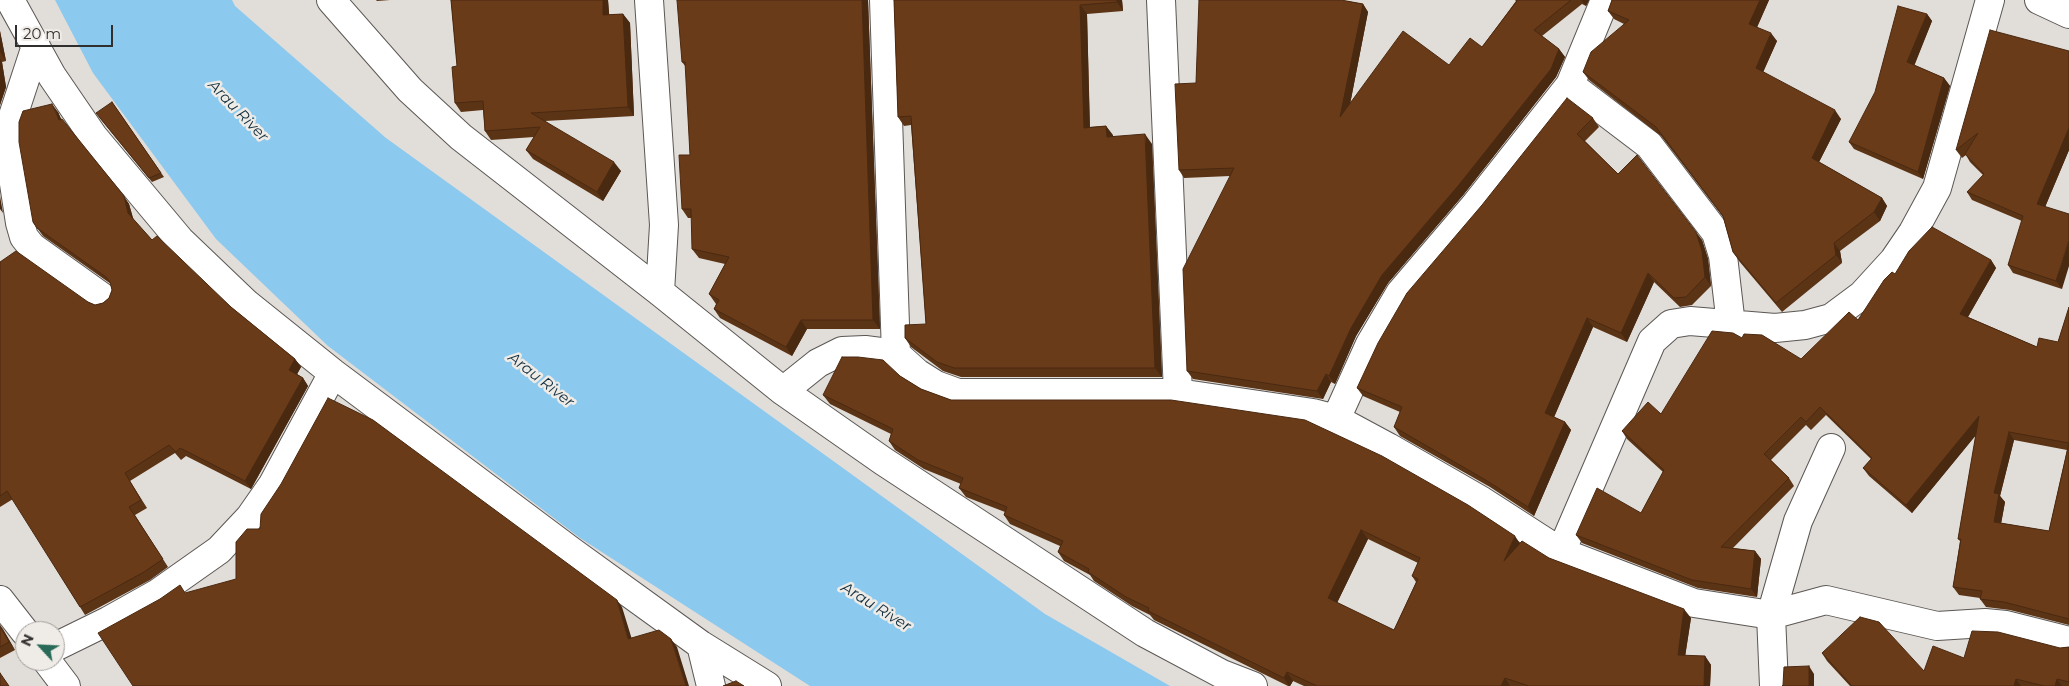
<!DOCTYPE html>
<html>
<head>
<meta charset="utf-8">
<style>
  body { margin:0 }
  #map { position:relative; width:2069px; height:686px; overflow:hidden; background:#e1ddd9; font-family:Montserrat,sans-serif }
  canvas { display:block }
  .north { position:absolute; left:15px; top:621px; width:50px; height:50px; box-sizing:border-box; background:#efebe6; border:1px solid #a3a09c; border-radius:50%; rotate:295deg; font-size:14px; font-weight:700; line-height:20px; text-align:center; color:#312f2e }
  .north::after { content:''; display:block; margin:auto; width:18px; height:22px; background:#286957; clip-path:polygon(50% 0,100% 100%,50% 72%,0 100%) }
  .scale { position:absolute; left:15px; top:25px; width:98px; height:22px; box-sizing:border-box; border:2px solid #312f2e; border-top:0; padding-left:6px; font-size:15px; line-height:18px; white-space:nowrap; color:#312f2e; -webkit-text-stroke:4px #efebe6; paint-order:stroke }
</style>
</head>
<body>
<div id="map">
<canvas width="2069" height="686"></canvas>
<div class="north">N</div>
<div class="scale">20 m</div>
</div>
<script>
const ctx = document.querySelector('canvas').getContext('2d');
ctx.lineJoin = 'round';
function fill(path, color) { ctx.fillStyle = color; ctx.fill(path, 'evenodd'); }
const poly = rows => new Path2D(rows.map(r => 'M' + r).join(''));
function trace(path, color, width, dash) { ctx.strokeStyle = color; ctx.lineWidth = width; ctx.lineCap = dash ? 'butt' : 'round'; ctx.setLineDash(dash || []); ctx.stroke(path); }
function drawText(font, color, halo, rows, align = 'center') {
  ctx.font = font + ' Montserrat,sans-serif'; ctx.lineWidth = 5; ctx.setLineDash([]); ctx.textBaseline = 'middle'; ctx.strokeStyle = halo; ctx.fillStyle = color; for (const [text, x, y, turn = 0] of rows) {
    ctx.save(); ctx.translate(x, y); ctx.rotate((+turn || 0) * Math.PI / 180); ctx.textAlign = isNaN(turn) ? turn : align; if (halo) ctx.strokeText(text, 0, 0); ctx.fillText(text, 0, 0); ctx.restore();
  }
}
const water = poly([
  [55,0,232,0,235,6,386,138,1045,614,1170,686,810,686,580,538,328,346,216,239,93,73]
]);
const minor = poly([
  [10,0,52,76,93,136,180,240,247,304,333,373,571,551,701,645,767,686],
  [331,0,410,90,461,137,660,292,783,391,883,461,1145,633,1222,674,1253,686],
  [649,0,664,225,660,292],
  [884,0,896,354],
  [1161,0,1178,393],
  [1605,0,1570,85,1649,145,1716,233,1723,256,1731,325],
  [2039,0,2069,14],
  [36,46,9,128,9,151,20,223,24,237,32,247,102,297],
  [783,391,818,363,842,351,865,350,896,354,917,373,936,385,958,393,1178,393,1313,413,1336,419,1388,447,1482,501,1561,552,1694,603,1771,615,1826,600,1937,626,1985,623,2006,625,2069,641],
  [1336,419,1370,344,1400,293,1476,204,1570,85],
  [1561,552,1652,341,1671,324,1690,321,1775,328,1805,325,1831,318,1862,295,1894,260,1913,232,1937,188,1990,0],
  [0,600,25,632],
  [701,645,711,686],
  [55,647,108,621,158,593,219,550,250,517,273,484,333,373],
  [47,661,66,686],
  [1774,686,1771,615,1798,521,1831,448]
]);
const wall = poly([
  [376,0,390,0,377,1],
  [451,0,608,0,609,15,623,14,630,23,634,116,545,121,621,171,603,201,533,159,526,150,534,137,491,140,485,131,483,110,461,112,455,103,457,66],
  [868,0,880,329,807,329,792,356,720,318,714,309,716,304,709,294,725,264,699,258,692,249,692,218,688,218,682,209,690,155,686,67,682,62],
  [894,0,1122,0,1123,11,1087,14,1090,127,1106,126,1113,136,1152,144,1162,377,961,377,943,371,911,347,905,338,926,324,911,125,904,126,898,117],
  [1515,0,1589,0,1586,6,1582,4,1542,36,1559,49,1565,57,1556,77,1464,194,1388,283,1356,336,1335,384,1331,382,1323,399,1193,379,1187,371,1230,176,1184,178,1179,170,1196,83,1347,1,1363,4,1368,12,1350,104,1449,65,1482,47,1516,1],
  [1612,0,1769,0,1757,27,1777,41,1763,72,1841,119,1819,162,1882,198,1887,206,1880,221,1840,251,1842,263,1782,312,1739,261,1733,252,1723,217,1661,136,1589,80,1583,72,1624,24,1614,19,1608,11],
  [1927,14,1932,21,1914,65,1944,78,1950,86,1923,179,1854,149,1849,142],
  [0,31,6,61,2,62,6,87,0,105],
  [2069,51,2069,150,2045,207,2062,289,2013,273,2008,265,2022,221,1972,200,1967,192,1983,175,1970,162,1966,155,1962,158,1956,150],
  [112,102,164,177,152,182,99,117],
  [58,112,61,119,129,204,133,219,152,240,231,307,295,359,301,367,297,374,303,378,308,386,251,489,186,456,181,460,175,453,130,481,147,508,135,515,168,567,150,580,85,615,13,499,0,507,0,262,88,302,95,305,103,303,109,298,112,290,111,284,43,236,33,222],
  [1593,118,1599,127,1585,141,1618,174,1702,240,1708,259,1711,286,1692,305,1680,307,1654,282,1627,342,1593,327,1554,417,1565,422,1571,430,1534,516,1490,487,1400,436,1394,427,1400,412,1363,396,1357,388,1407,293],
  [1991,260,1996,268,1968,317,2037,347,2058,342,2069,307,2069,625,2010,610,1986,607,1980,599,1980,598,1959,595,1953,587,1960,541,1958,539,1976,435,1912,513,1869,476,1863,468,1871,459,1826,415,1811,430,1806,425,1771,460,1789,478,1794,486,1733,548,1755,551,1761,559,1757,597,1698,588,1582,543,1576,535,1641,513,1663,472,1627,439,1622,431,1661,414,1742,338,1801,359,1858,320,1895,274],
  [2014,440,2067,450,2049,531,2001,523,2005,502,2000,496],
  [900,376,921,389,951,400,1520,543,1549,558,1691,618,1685,656,1705,656,1711,665,1710,686,1304,686,1293,681,1290,686,1288,686,1154,620,1150,615,1132,606,1094,581,1090,575,1064,561,1058,552,1060,546,1010,524,1004,515,1005,512,966,497,959,488,961,484,924,469,895,450,889,441,891,434,830,404,823,395],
  [1368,539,1418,563,1412,576,1416,582,1394,630,1337,603],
  [0,625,15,650,0,658],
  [2069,647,2069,686,1850,686,1827,661,1822,653,1924,671,1964,658]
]);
const shadedWall = poly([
  [603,0,608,0,610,24,603,15],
  [862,0,868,0,880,329,873,320],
  [1117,0,1122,0,1123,11,1117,2],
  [1581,0,1589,0,1586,6],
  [1760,0,1769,0,1755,32,1749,24],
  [1363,4,1368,12,1346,125,1340,117],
  [1080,5,1087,14,1090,137,1084,128],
  [623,14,630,23,634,116,628,107],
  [1927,14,1932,21,1913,69,1907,62],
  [0,31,6,61,0,52],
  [1771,33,1777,41,1761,77,1756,68],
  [1559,49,1565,57,1556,77,1464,194,1388,283,1356,336,1335,384,1329,376,1351,328,1382,275],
  [0,59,2,62,6,87,0,105],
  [1944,78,1950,86,1923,179,1918,172],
  [52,104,58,112,65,128,59,120],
  [1835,110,1841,119,1817,166,1812,158],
  [1106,126,1113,135,1113,146,1107,137],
  [2069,128,2069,150,2043,212,2037,204],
  [1145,134,1152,144,1162,377,1155,368],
  [614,162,621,171,603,201,597,192],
  [0,196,3,213,0,209],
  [124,196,129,204,134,221,128,213],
  [1882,198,1887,206,1880,221,1874,212],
  [1696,232,1702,240,1708,259,1711,286,1705,277],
  [2069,240,2069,266,2062,289,2056,281],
  [1834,243,1840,251,1842,263,1836,255],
  [1991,260,1996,268,1965,322,1960,314],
  [1648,273,1654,282,1627,342,1621,333],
  [1587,318,1593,327,1552,422,1545,413],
  [801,320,807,329,792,356,786,347],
  [295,359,301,367,295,378,289,370],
  [1326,374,1331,382,1323,399,1317,391],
  [303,378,308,386,251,489,245,481],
  [1979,416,1985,424,1912,513,1906,505],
  [1565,422,1571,430,1534,516,1528,507],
  [2009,432,2014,440,2000,496,2005,502,2000,530,1994,522,1994,493],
  [1361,530,1368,539,1335,607,1328,598],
  [1515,536,1521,545,1504,561],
  [1755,551,1761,559,1757,597,1751,589],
  [617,600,622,607,634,646,628,639],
  [1684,609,1691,618,1684,664,1678,655],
  [0,625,3,629,15,650,9,642],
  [671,639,677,647,689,686,686,686],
  [1705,656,1711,665,1710,686,1704,686],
  [1809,666,1814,674,1814,686,1809,686],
  [1287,672,1293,681,1290,686,1289,686,1284,678],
  [1505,678,1510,686,1501,686],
  [2016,679,2021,686,2014,686],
  [2057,679,2062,686,2055,686]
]);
const building = poly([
  [451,0,603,0,603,15,623,14,628,107,531,113,614,162,597,192,526,150,540,127,485,131,483,101,455,103,452,67,457,66,451,0],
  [677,0,862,0,873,320,801,320,786,347,714,309,719,300,709,294,729,257,692,249,691,209,682,209,679,155,690,155,685,62,682,62,677,0],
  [894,0,1117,0,1117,2,1080,5,1084,128,1106,126,1107,137,1145,134,1155,368,954,368,937,362,905,338,905,325,926,324,911,116,898,117,894,0],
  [1199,0,1341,0,1363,4,1340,117,1403,31,1449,65,1470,38,1482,47,1517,1,1516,0,1571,0,1534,30,1559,49,1551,69,1458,186,1382,275,1351,328,1329,376,1326,374,1317,391,1187,371,1183,269,1234,168,1179,170,1175,84,1196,83,1199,0],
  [1612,0,1760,0,1749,24,1771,33,1756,68,1835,110,1812,158,1882,198,1874,212,1834,243,1836,255,1776,303,1733,252,1723,216,1656,127,1583,72,1591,52,1629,20,1608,11,1612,0],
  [1898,6,1927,14,1907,62,1944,78,1918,172,1849,142,1875,92,1898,6],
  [1990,30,2069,51,2069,128,2037,204,2069,214,2069,240,2056,281,2008,265,2023,216,1967,192,1984,174,1965,154,1978,133,1956,150,1990,30],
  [1567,98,1593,118,1577,134,1618,174,1637,155,1696,232,1702,251,1705,277,1686,297,1674,298,1648,273,1621,333,1587,318,1545,413,1565,422,1528,507,1484,479,1394,427,1402,407,1357,388,1378,343,1407,293,1482,205,1567,98],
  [112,102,161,173,149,178,96,113,112,102],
  [52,104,59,120,62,119,124,196,128,213,152,240,157,236,231,307,295,359,289,370,303,378,245,481,180,448,176,452,169,445,125,473,141,500,129,507,163,559,144,572,80,607,7,491,0,496,0,262,16,251,88,302,95,305,103,303,109,298,112,290,110,282,106,277,37,228,33,222,19,142,19,122,23,111,52,104],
  [1932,227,1991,260,1960,314,2037,347,2039,338,2058,342,2069,307,2069,619,2004,602,1980,599,1982,591,1953,587,1961,539,1958,539,1979,416,1906,505,1863,468,1872,458,1820,407,1806,422,1801,417,1764,454,1789,478,1721,547,1755,551,1751,589,1692,580,1576,535,1597,488,1641,513,1664,470,1622,431,1648,402,1661,414,1712,331,1733,333,1742,338,1744,334,1762,335,1801,359,1849,312,1858,320,1884,280,1892,272,1895,274,1909,251,1932,227],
  [2009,432,2069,443,2049,531,1994,522,1999,494,1994,493,2009,432],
  [842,357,858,357,883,360,900,376,921,389,951,400,1171,400,1305,420,1382,456,1468,505,1515,536,1504,561,1522,541,1549,558,1684,609,1678,655,1705,656,1704,686,1529,686,1505,678,1501,686,1317,686,1287,672,1284,678,1148,611,1149,608,1126,597,1088,572,1089,569,1058,552,1063,541,1004,515,1007,507,959,488,963,478,918,460,889,441,893,429,823,395,842,357],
  [1361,530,1420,558,1412,576,1418,579,1394,630,1328,598,1361,530],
  [328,398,373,420,617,600,628,639,659,630,671,639,686,686,133,686,98,633,160,599,180,585,185,593,236,579,236,542,247,529,260,529,261,514,281,484,328,398],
  [1860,617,1879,622,1924,671,1933,646,1964,658,1972,631,1998,632,2060,648,2069,647,2069,682,2057,679,2055,686,2044,686,2016,679,2014,686,1852,686,1822,653,1860,617],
  [0,626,9,642,0,647,0,626],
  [1809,666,1809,686,1782,686,1783,685,1784,667,1809,666],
  [0,673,9,686,0,686,0,673],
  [736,681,744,686,723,686,736,681]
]);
const waterNames = [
  ["Arau River",238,111,46],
  ["Arau River",541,380,38],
  ["Arau River",876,607,32]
];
fill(water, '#8bc9ee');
trace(minor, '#5b5754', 30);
trace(minor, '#fff', 28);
fill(wall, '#5b3315');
fill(shadedWall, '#4a2911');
fill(building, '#6a3b18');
trace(building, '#4a2911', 1);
drawText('italic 15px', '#102d3d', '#efebe6', waterNames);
</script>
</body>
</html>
